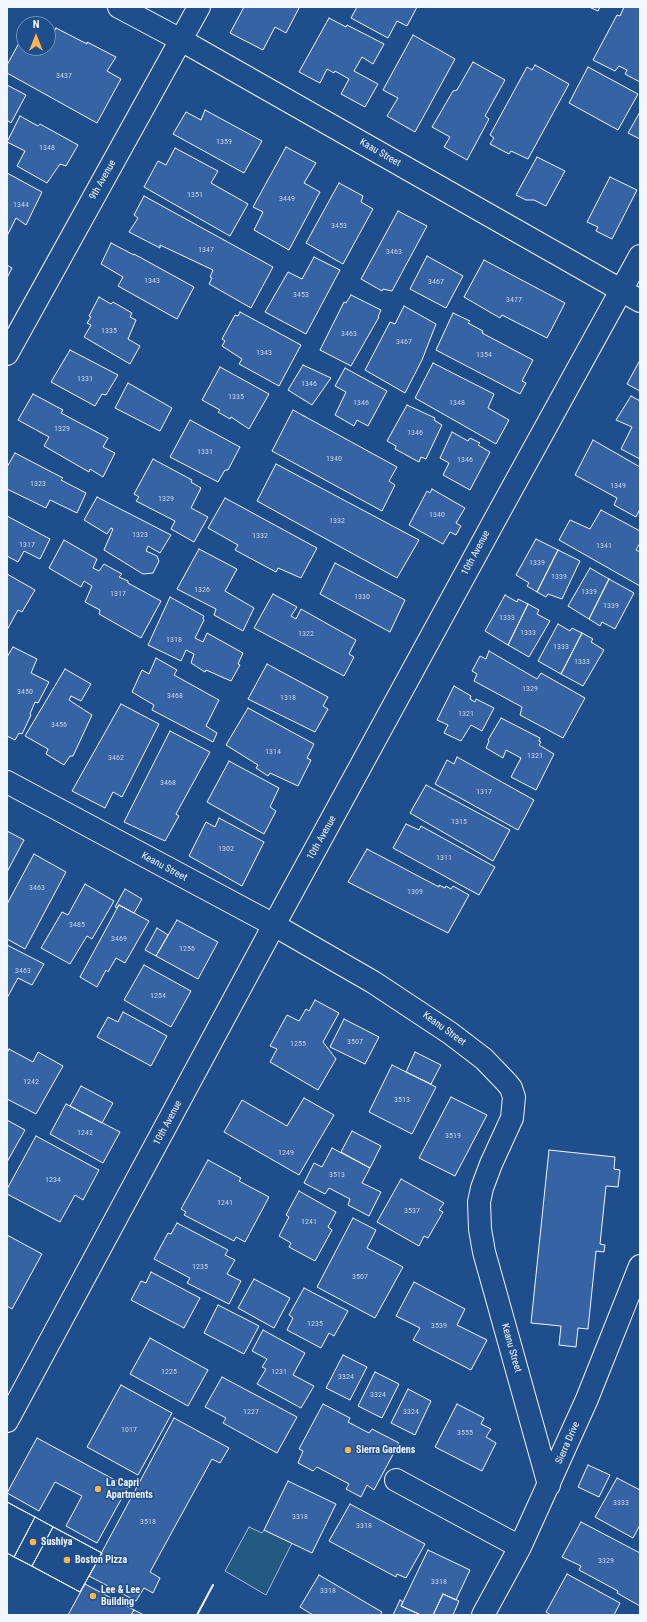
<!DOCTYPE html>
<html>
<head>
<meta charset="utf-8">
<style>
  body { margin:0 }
  #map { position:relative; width:647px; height:1622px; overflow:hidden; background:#1f4e8c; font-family:"Roboto Condensed",sans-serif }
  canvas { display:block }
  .frame { position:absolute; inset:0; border:8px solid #f2f6ff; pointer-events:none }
  .north { position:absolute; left:16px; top:16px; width:40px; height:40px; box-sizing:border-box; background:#1f4e8c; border:1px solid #7391ba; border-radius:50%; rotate:0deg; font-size:11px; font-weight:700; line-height:16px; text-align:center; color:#f2f6ff }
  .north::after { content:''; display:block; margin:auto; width:14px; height:18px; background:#ffb74d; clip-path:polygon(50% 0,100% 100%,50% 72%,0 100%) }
</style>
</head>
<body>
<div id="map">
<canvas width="647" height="1622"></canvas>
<div class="frame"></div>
<div class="north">N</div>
</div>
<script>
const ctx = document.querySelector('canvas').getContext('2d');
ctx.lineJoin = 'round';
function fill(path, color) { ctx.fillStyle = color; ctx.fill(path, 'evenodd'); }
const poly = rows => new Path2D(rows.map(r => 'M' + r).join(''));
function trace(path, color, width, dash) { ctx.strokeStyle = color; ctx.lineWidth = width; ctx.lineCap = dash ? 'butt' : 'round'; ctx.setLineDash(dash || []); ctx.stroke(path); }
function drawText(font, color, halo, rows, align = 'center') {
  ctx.font = font + ' "Roboto Condensed",sans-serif'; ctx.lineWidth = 3; ctx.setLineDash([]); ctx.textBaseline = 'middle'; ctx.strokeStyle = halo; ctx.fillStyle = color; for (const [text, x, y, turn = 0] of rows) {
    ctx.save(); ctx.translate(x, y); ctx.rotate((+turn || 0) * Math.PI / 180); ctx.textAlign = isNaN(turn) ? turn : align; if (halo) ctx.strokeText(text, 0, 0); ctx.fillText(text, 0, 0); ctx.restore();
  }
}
const green = poly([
  [249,1527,262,1533,264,1530,292,1543,266,1595,225,1571,249,1527]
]);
const building = poly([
  [244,7,296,7,299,8,286,33,275,27,263,50,230,33,244,7],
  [357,7,417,7,407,26,397,21,388,38,351,18,357,7],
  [589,7,600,7,598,11,589,7],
  [624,7,640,7,640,82,625,74,627,70,619,66,615,71,593,60,617,15,620,16,624,7],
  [329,18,346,27,347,25,384,44,373,64,362,57,354,71,378,84,365,107,341,94,349,79,335,71,334,73,327,69,320,83,299,72,329,18],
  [56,28,87,44,87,42,116,57,107,71,121,79,97,123,7,73,7,65,19,43,24,45,24,48,29,48,41,55,45,48,48,48,48,43,56,28],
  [413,35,455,59,415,132,387,116,398,98,383,90,413,35],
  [473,62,505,80,485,116,489,119,467,160,444,147,450,137,432,127,453,91,457,90,473,62],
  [535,65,569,84,528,159,511,151,509,154,490,144,494,138,490,135,527,67,532,70,535,65],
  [588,67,638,94,618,130,569,103,588,67],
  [7,85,26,95,11,123,7,120,7,85],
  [205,110,262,141,244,173,173,134,186,112,201,120,205,110],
  [640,112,640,139,628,133,640,112],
  [20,116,38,126,40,124,78,145,66,166,60,164,47,183,17,166,25,151,7,142,20,116],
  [286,147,316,163,304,183,320,192,289,250,254,230,263,212,253,207,286,147],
  [175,148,218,171,211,183,248,204,230,236,144,187,158,161,166,165,175,148],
  [537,157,565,171,546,206,534,200,526,200,516,195,537,157],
  [7,173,42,192,26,225,16,218,7,236,7,173],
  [610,177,637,190,612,239,596,231,598,227,587,222,610,177],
  [339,183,363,196,361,202,373,209,343,264,306,243,339,183],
  [144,196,273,267,251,308,209,284,212,278,210,277,213,270,160,245,160,248,129,232,138,218,134,215,144,196],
  [398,211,427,226,392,291,383,289,382,291,361,279,398,211],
  [111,243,134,255,134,254,194,287,177,319,118,286,123,277,101,264,111,243],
  [427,256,463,276,446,308,410,289,427,256],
  [314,257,340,270,306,334,265,312,288,272,302,279,314,257],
  [484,260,565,303,547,338,502,315,500,318,464,297,484,260],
  [7,265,12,268,7,278,7,265],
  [351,295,381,310,378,317,379,317,351,366,320,350,344,302,346,303,351,295],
  [99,297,111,304,113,302,132,313,130,317,136,320,128,339,140,346,130,364,84,337,91,325,87,323,91,317,89,316,99,297],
  [404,306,436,324,422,360,405,393,365,370,390,322,395,324,404,306],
  [240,312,301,345,279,386,239,364,242,359,222,346,225,341,222,339,235,315,238,316,240,312],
  [453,313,470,321,468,323,483,331,482,333,533,360,522,381,526,383,520,394,436,350,453,313],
  [70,350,118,375,106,395,102,394,95,406,51,382,70,350],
  [640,360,640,391,627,384,640,360],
  [433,363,494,394,488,408,509,420,496,444,415,398,433,363],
  [303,365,331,378,312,405,288,390,303,365],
  [220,367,269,394,249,429,231,417,230,419,218,412,220,410,202,400,220,367],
  [345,368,387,391,368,426,357,420,354,426,335,415,346,392,335,386,345,368],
  [128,383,172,408,160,431,115,408,128,383],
  [33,394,63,410,61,413,108,438,103,447,115,453,103,477,90,469,89,472,44,446,49,437,18,420,33,394],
  [631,396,640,401,640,459,621,449,632,427,616,420,631,396],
  [407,405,435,418,434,420,442,425,426,459,421,457,419,462,395,449,396,446,387,441,407,405],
  [293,410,397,467,389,481,395,485,382,511,272,451,293,410],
  [190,420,240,447,228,470,225,470,218,482,170,457,190,420],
  [452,432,468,441,470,438,480,443,478,445,490,452,470,490,443,475,449,463,440,458,452,432],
  [593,440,640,467,640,509,636,517,614,505,617,498,575,475,593,440],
  [15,453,63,478,61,480,86,493,77,513,50,500,46,508,7,489,7,467,15,453],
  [153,459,192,480,191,482,201,488,191,508,208,517,194,542,171,529,175,521,136,501,139,497,134,494,153,459],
  [276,464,419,540,397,578,257,501,276,464],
  [432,489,465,508,456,523,461,526,456,535,450,532,443,544,409,525,427,491,430,493,432,489],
  [97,497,171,535,160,553,148,546,146,551,157,556,159,561,153,573,143,574,104,550,113,529,111,528,107,534,84,520,97,497],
  [225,498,317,548,301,578,278,568,276,572,235,550,238,545,208,528,225,498],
  [601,510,640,531,640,543,636,550,640,552,640,586,559,540,570,520,590,529,601,510],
  [7,516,50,539,40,559,24,551,18,562,7,556,7,516],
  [536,539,558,550,537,592,527,586,529,583,516,575,536,539],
  [64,540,97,559,93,568,99,571,104,564,122,574,119,577,128,581,128,583,161,601,141,638,99,614,100,610,85,602,92,586,84,581,81,587,49,568,64,540],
  [199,549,237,569,225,591,254,608,243,631,214,615,216,609,177,589,199,549],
  [558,550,580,561,562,599,548,594,546,597,537,592,558,550],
  [335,563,405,600,390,632,320,594,335,563],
  [590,568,609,579,589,619,568,606,590,568],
  [7,574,35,590,22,612,18,610,7,630,7,574],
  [609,579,634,593,615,629,602,622,600,626,589,619,609,579],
  [273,594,297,607,291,616,296,619,301,609,356,640,349,654,354,657,344,676,254,628,273,594],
  [505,595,517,602,518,599,528,604,508,645,485,631,505,595],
  [170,597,204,616,203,618,204,620,195,638,203,642,207,633,243,653,238,664,240,665,231,681,206,670,205,672,191,663,194,654,186,650,181,661,148,645,170,597],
  [528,604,539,610,537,614,550,621,529,657,508,645,528,604],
  [558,624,570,631,572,628,582,633,561,674,538,661,558,624],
  [582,633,593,639,591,642,604,650,583,686,561,674,582,633],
  [13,647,37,659,31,673,49,682,38,703,35,702,30,714,31,715,22,734,19,733,15,740,7,736,7,657,13,647],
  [489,651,537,679,541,673,585,698,563,738,520,715,522,707,474,681,477,674,472,671,480,656,486,659,489,651],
  [156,658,177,670,174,675,219,700,206,726,217,733,213,742,152,710,154,705,132,692,142,670,149,674,156,658],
  [267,664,328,697,323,706,328,709,315,732,248,699,267,664],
  [65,669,91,684,81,701,71,696,69,700,92,715,73,756,70,756,64,765,46,754,48,749,25,736,65,669],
  [454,686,471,696,470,699,475,702,476,699,494,708,482,731,471,725,461,741,444,733,448,725,437,720,454,686],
  [121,704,159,724,122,797,113,792,105,808,72,791,121,704],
  [248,708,314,744,307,758,311,760,298,786,270,773,268,776,256,768,258,765,226,745,248,708],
  [501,718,540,738,539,741,541,742,539,745,554,754,536,790,511,777,521,758,506,750,503,758,486,748,489,741,488,740,501,718],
  [170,731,210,752,176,814,179,816,165,841,124,822,170,731],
  [457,757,534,800,518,830,435,784,447,760,454,764,457,757],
  [229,761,279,788,270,807,276,811,264,834,207,802,229,761],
  [426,785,510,830,493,861,410,813,426,785],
  [219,818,264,842,242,886,189,856,206,822,215,827,219,818],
  [406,824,419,830,421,826,495,867,479,895,393,848,406,824],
  [7,831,24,840,7,872,7,831],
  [367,849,439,887,439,885,445,888,446,886,451,889,453,886,469,895,448,933,348,882,367,849],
  [34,854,66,872,25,949,7,939,7,904,34,854],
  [85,884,114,901,92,939,87,936,70,964,41,948,62,912,68,915,85,884],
  [125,889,142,899,134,913,119,905,117,908,115,907,125,889],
  [119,905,149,921,125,963,116,958,108,972,106,970,97,987,80,977,119,905],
  [177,920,218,942,198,979,156,956,177,920],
  [157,928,168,935,156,956,145,950,157,928],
  [7,945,44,964,32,985,18,978,7,998,7,945],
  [144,965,191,991,171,1027,124,1000,144,965],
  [315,1000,339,1013,323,1042,336,1059,318,1090,270,1062,277,1049,270,1046,287,1015,299,1021,306,1009,309,1011,315,1000],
  [123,1012,167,1036,151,1066,97,1037,108,1017,118,1022,123,1012],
  [344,1019,379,1037,365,1064,330,1047,344,1019],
  [9,1049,33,1062,38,1052,63,1066,36,1114,7,1099,7,1053,9,1049],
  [415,1052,441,1065,431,1084,406,1072,415,1052],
  [392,1065,436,1087,412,1134,369,1112,392,1065],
  [81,1086,113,1103,102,1123,70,1106,81,1086],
  [451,1097,487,1115,455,1176,419,1158,451,1097],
  [304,1098,334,1115,299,1175,224,1132,242,1100,287,1126,304,1098],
  [66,1104,120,1132,103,1163,50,1134,66,1104],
  [7,1120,25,1130,7,1162,7,1120],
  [352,1131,381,1146,370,1168,341,1152,352,1131],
  [36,1136,99,1170,83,1200,75,1195,60,1222,7,1194,7,1189,36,1136],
  [332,1148,370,1168,362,1183,381,1192,369,1216,348,1205,350,1199,329,1188,325,1194,304,1183,314,1163,322,1167,332,1148],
  [549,1150,615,1157,614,1169,620,1170,618,1187,606,1186,600,1244,605,1245,604,1252,596,1251,588,1329,578,1328,576,1347,559,1345,561,1326,531,1323,549,1150],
  [208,1160,241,1178,239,1181,269,1197,245,1242,236,1237,234,1241,184,1215,186,1212,181,1209,208,1160],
  [401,1179,444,1203,439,1210,443,1212,428,1238,424,1236,419,1246,377,1222,401,1179],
  [299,1191,336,1212,328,1227,332,1230,315,1261,289,1247,291,1243,279,1236,289,1217,286,1215,299,1191],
  [353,1218,376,1230,367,1248,403,1267,375,1318,317,1287,353,1218],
  [177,1223,228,1250,225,1255,235,1260,227,1274,241,1281,229,1304,187,1283,190,1278,154,1259,168,1233,171,1234,177,1223],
  [7,1235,42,1254,12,1309,7,1306,7,1235],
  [151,1272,200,1298,184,1328,131,1300,141,1281,146,1283,151,1272],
  [254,1279,290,1298,274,1328,238,1308,254,1279],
  [414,1282,465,1309,457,1325,487,1340,471,1370,413,1340,420,1328,396,1316,414,1282],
  [304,1288,348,1311,334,1336,329,1333,321,1348,287,1330,293,1318,289,1315,304,1288],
  [218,1305,259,1326,244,1354,204,1333,218,1305],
  [263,1330,305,1353,293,1375,314,1386,301,1408,257,1384,266,1369,262,1367,267,1359,252,1351,263,1330],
  [150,1338,208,1370,188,1406,130,1374,150,1338],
  [343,1355,367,1367,350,1400,326,1388,343,1355],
  [375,1372,399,1384,382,1418,358,1406,375,1372],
  [222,1377,297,1417,277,1453,223,1423,226,1418,205,1407,222,1377],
  [121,1385,172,1413,138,1475,87,1447,121,1385],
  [408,1389,431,1401,415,1435,391,1423,408,1389],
  [323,1404,350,1418,348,1422,369,1433,372,1429,399,1443,374,1490,367,1485,361,1497,346,1489,349,1484,317,1467,313,1471,298,1463,303,1451,299,1449,323,1404],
  [457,1404,484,1418,481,1424,491,1429,486,1437,496,1443,482,1471,435,1447,457,1404],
  [174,1418,229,1448,220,1463,212,1459,150,1572,160,1578,153,1593,144,1588,136,1601,89,1576,174,1418],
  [37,1438,128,1487,97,1543,66,1526,82,1496,55,1482,39,1511,7,1493,37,1438],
  [588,1465,610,1475,599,1497,578,1487,588,1465],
  [617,1478,640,1490,640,1525,633,1538,595,1517,617,1478],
  [288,1481,336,1504,312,1553,264,1530,288,1481],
  [7,1502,102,1553,80,1592,7,1553,7,1502],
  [7,1502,35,1517,14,1557,7,1553,7,1502],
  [350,1504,425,1544,406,1578,397,1574,396,1577,329,1541,350,1504],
  [35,1517,53,1527,32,1566,14,1557,35,1517],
  [581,1522,640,1553,640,1606,617,1593,618,1591,579,1570,581,1566,562,1557,581,1522],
  [53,1527,102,1553,80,1592,32,1566,53,1527],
  [428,1550,470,1570,456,1600,443,1594,433,1615,421,1615,401,1606,428,1550],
  [567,1574,620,1603,614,1615,551,1615,546,1612,567,1574],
  [319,1575,382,1612,380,1615,313,1615,300,1607,319,1575],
  [85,1584,134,1610,131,1615,68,1615,85,1584],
  [443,1594,459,1601,453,1615,433,1615,443,1594],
  [400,1600,403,1602,401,1606,421,1615,393,1615,400,1600],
  [134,1610,144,1615,131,1615,134,1610]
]);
const minor = poly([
  [119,7,181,40,640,301],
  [7,354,199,7],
  [7,782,274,925,373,982,450,1033,484,1059,507,1083,511,1088,514,1097,512,1118,491,1164,482,1188,479,1202,480,1229,484,1252,549,1485],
  [7,1421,274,925,498,514,640,256],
  [396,1480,520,1547],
  [483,1615,520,1547,587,1399,640,1266]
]);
const wall = poly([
  [197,1615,213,1585]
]);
const markers = [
  [348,1450,4,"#ffb74d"],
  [98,1489,4,"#ffb74d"],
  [33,1542,4,"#ffb74d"],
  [67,1560,4,"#ffb74d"],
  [93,1596,4,"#ffb74d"]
];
const numberNames = [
  ["3437",64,76],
  ["1359",224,142],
  ["1348",47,148],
  ["1351",195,195],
  ["3449",287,199],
  ["1344",21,205],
  ["3453",339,226],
  ["1347",206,250],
  ["3463",394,252],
  ["1343",152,281],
  ["3467",436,282],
  ["3453",301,295],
  ["3477",514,300],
  ["1335",109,331],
  ["3463",349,334],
  ["3467",404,342],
  ["1343",264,353],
  ["1354",484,355],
  ["1331",85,379],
  ["1346",309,384],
  ["1335",236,397],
  ["1346",361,403],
  ["1348",457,403],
  ["1329",62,429],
  ["1346",415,433],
  ["1331",205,452],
  ["1340",334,459],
  ["1346",465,460],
  ["1323",38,484],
  ["1349",618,486],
  ["1329",166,499],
  ["1340",437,515],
  ["1332",337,521],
  ["1323",140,535],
  ["1332",260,536],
  ["1317",27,545],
  ["1341",604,546],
  ["1339",537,563],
  ["1339",559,577],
  ["1326",202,590],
  ["1339",589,592],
  ["1317",118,594],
  ["1330",362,597],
  ["1339",611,606],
  ["1333",507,618],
  ["1333",528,633],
  ["1322",306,634],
  ["1318",174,640],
  ["1333",561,647],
  ["1333",582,662],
  ["1329",530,689],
  ["3450",25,692],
  ["3468",175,696],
  ["1318",288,698],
  ["1321",466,714],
  ["3456",59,725],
  ["1314",273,752],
  ["1321",535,756],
  ["3462",116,758],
  ["3468",168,783],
  ["1317",484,792],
  ["1315",459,822],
  ["1302",226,849],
  ["1311",444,858],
  ["3463",37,888],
  ["1309",415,892],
  ["3485",77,925],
  ["3469",119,939],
  ["1256",187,949],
  ["3463",23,971],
  ["1254",158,996],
  ["3507",355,1042],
  ["1255",298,1044],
  ["1242",31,1082],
  ["3513",402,1100],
  ["1242",85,1133],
  ["3519",453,1136],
  ["1249",286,1153],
  ["3513",337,1175],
  ["1234",53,1180],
  ["1241",225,1203],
  ["3537",412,1211],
  ["1241",309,1222],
  ["1235",200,1267],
  ["3507",360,1277],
  ["1235",315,1324],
  ["3539",439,1326],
  ["1225",169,1372],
  ["1231",279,1372],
  ["3324",346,1377],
  ["3324",378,1395],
  ["1227",251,1412],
  ["3324",411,1412],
  ["1017",129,1430],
  ["3555",465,1433],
  ["3333",621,1503],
  ["3318",300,1517],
  ["3518",148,1522],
  ["3318",364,1526],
  ["3329",606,1561],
  ["3318",439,1582],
  ["3318",328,1591]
];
const streetNames = [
  ["Kaau Street",380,153,30],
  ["9th Avenue",103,180,-61],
  ["10th Avenue",476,553,-62],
  ["10th Avenue",322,838,-61],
  ["Keanu Street",164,867,28],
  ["Keanu Street",444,1029,36],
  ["10th Avenue",168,1123,-62],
  ["Keanu Street",511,1348,74],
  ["Sierra Drive",568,1443,-66]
];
const poiNames = [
  ["Sierra Gardens",356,1450],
  ["La Capri",106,1483],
  ["Apartments",106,1495],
  ["Sushiya",41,1542],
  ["Boston Pizza",75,1560],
  ["Lee & Lee",101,1590],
  ["Building",101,1602]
];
fill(green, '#245a82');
trace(green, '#a8bbd7', 1);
fill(building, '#3563a3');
trace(building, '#f2f6ff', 1);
trace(minor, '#f2f6ff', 24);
trace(minor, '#1f4e8c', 22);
trace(wall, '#f2f6ff', 2);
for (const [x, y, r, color] of markers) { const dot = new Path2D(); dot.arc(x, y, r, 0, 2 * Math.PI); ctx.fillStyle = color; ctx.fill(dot); trace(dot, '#1f4e8c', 1.5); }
drawText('8px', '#c3d1e8', null, numberNames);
drawText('10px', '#f2f6ff', '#1f4e8c', streetNames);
drawText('bold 10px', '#f2f6ff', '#1f4e8c', poiNames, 'left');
</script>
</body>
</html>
